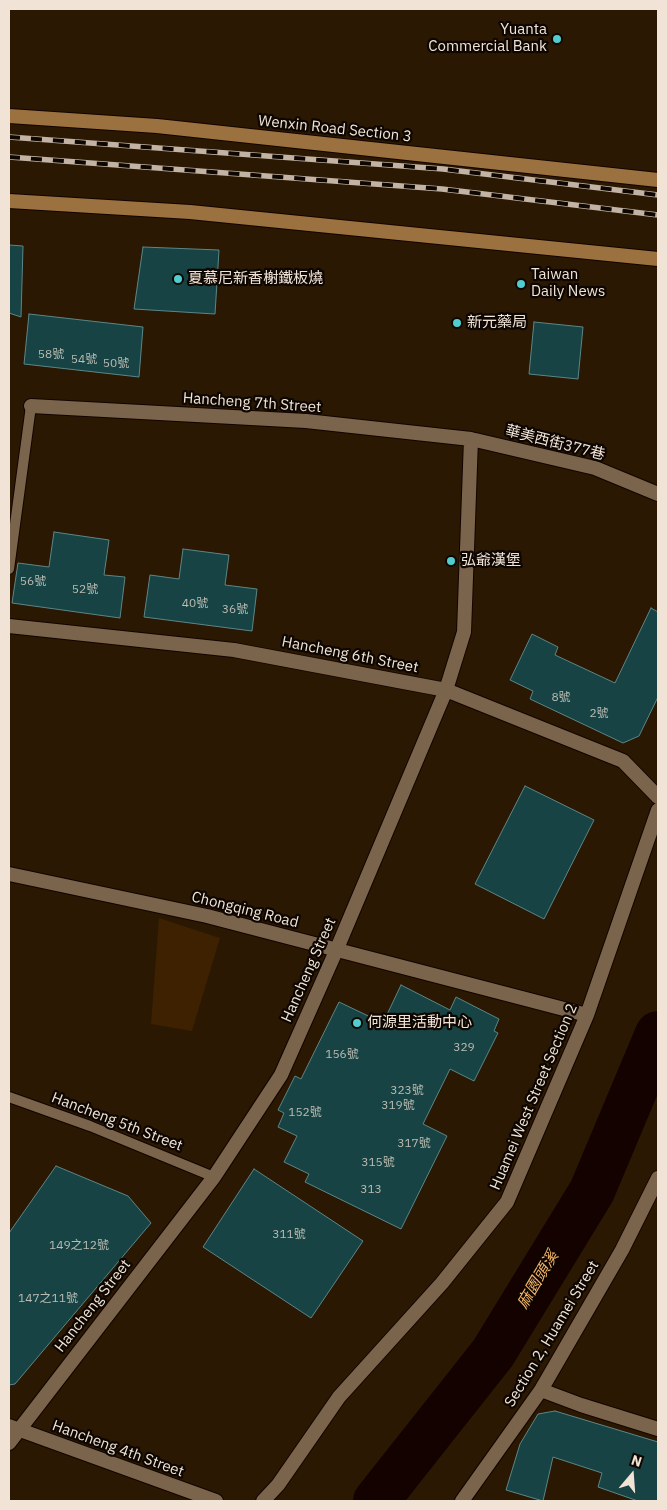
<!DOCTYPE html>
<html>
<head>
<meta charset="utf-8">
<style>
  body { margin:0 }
  #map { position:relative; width:667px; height:1510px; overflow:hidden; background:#2b1802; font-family:"IBM Plex Sans",sans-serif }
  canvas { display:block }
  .frame { position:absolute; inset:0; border:10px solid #f1e4d7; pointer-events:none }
  .north { position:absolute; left:607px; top:1450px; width:50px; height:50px; -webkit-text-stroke:4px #0d0601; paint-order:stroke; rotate:18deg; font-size:14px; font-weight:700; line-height:20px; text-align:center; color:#f1e4d7 }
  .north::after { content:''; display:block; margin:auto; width:18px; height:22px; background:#f1e4d7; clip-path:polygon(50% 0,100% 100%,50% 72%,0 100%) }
</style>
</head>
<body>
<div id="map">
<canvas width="667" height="1510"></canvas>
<div class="frame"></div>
<div class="north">N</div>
</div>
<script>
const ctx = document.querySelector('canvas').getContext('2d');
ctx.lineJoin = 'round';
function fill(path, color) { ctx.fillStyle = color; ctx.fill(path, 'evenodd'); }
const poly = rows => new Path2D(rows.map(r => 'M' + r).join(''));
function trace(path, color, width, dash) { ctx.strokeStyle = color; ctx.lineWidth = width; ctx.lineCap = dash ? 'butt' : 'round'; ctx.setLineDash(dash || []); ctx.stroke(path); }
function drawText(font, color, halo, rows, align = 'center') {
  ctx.font = font + ' "IBM Plex Sans","Noto Sans TC",sans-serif'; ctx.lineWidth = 4.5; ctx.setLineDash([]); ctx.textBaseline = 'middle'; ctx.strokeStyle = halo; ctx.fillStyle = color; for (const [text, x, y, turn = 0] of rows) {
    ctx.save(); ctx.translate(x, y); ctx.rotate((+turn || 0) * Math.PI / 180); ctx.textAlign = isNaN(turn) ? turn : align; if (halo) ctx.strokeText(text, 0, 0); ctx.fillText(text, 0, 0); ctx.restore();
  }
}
const green = poly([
  [159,918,220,938,192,1031,151,1024]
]);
const river = poly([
  [376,1501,493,1353,592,1191,658,1034]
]);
const building = poly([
  [9,245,23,246,21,317,9,313,9,245],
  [143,247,219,250,215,314,134,309,143,247],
  [29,314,143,327,139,377,24,364,29,314],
  [534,322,583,327,578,379,529,374,534,322],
  [54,532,109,540,104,575,125,577,120,618,12,603,18,563,49,567,54,532],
  [183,549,229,555,225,585,257,589,252,631,144,617,150,575,179,579,183,549],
  [651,608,658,612,658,697,639,736,623,743,530,699,533,691,510,680,532,634,558,647,555,655,615,683,651,608],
  [525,786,594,820,544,919,475,884,525,786],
  [401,985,450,1010,456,997,499,1019,494,1031,498,1033,474,1081,450,1069,423,1124,447,1136,401,1229,305,1182,309,1174,284,1162,297,1136,278,1127,284,1113,278,1110,295,1076,301,1079,339,1002,383,1023,401,985],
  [56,1166,128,1196,151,1223,15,1384,9,1385,9,1233,56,1166],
  [254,1169,363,1241,311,1318,203,1247,254,1169],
  [555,1411,658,1442,658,1501,638,1501,598,1487,602,1473,553,1457,543,1501,506,1490,520,1444,538,1414,555,1411]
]);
const service = poly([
  [9,569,31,406],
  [9,1097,90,1126,214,1177]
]);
const minor = poly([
  [31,406,306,421,471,439,595,468,658,494],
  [9,626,234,650,446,690,623,761,658,797],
  [9,874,207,916,587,1015],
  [541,1390,581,1405,658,1429],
  [9,1426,216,1501],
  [9,1443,214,1177,281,1075,336,951,446,690,464,632,471,439],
  [263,1501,278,1485,339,1397,442,1283,507,1202,587,1015,658,810],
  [462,1501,541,1390,559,1359,622,1250,658,1178]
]);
const secondary = poly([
  [9,116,157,126,658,180],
  [9,201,190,212,658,259]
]);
const rail = poly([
  [9,137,443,169,658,195],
  [9,157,442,189,658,215]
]);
const markers = [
  [557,39,5,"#52cdcf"],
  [178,279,5,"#52cdcf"],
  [521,284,5,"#52cdcf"],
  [457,323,5,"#52cdcf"],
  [451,561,5,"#52cdcf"],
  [357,1023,5,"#52cdcf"]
];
const numberNames = [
  ["58號",51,355],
  ["54號",84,360],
  ["50號",116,364],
  ["56號",33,582],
  ["52號",85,590],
  ["40號",195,604],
  ["36號",235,610],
  ["8號",561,698],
  ["2號",599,714],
  ["329",464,1048],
  ["156號",342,1055],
  ["323號",407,1091],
  ["319號",398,1106],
  ["152號",305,1113],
  ["317號",414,1144],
  ["315號",378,1163],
  ["313",371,1190],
  ["311號",289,1235],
  ["149之12號",79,1246],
  ["147之11號",48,1299]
];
const poiNames = [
  ["Yuanta",547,30,"right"],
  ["Commercial Bank",547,47,"right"],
  ["Taiwan",531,275],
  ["Daily News",531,292],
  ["夏慕尼新香榭鐵板燒",188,279],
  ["新元藥局",467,323],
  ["弘爺漢堡",461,561],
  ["何源里活動中心",367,1023]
];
const streetNames = [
  ["Wenxin Road Section 3",335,129,6],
  ["Hancheng 7th Street",252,403,4],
  ["華美西街377巷",555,443,14],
  ["Hancheng 6th Street",350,655,11],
  ["Chongqing Road",245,910,14],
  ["Hancheng Street",309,970,-66],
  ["Huamei West Street Section 2",534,1097,-67],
  ["Hancheng 5th Street",117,1122,21],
  ["Hancheng Street",93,1306,-52],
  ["Section 2, Huamei Street",552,1334,-59],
  ["Hancheng 4th Street",118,1449,20]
];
const waterNames = [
  ["麻園頭溪",538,1280,-59]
];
fill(green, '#3d2100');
trace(river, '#130200', 46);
fill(building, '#184344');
trace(building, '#5c8687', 1);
trace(service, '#130400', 12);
trace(minor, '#130400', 16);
trace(secondary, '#130400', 16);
trace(service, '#7b644c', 10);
trace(minor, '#7b644c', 14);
trace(secondary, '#9b723f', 14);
trace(rail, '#c2b3a4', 5.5);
trace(rail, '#0d0601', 4, [11]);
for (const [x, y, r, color] of markers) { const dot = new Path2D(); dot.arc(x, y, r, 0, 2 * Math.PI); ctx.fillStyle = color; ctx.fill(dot); trace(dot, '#0d0601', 2); }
drawText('12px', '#bbbcb2', null, numberNames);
drawText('15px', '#f1e4d7', '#0d0601', poiNames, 'left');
drawText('15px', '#f1e4d7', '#0d0601', streetNames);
drawText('italic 16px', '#f6b468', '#0d0601', waterNames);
</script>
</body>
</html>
